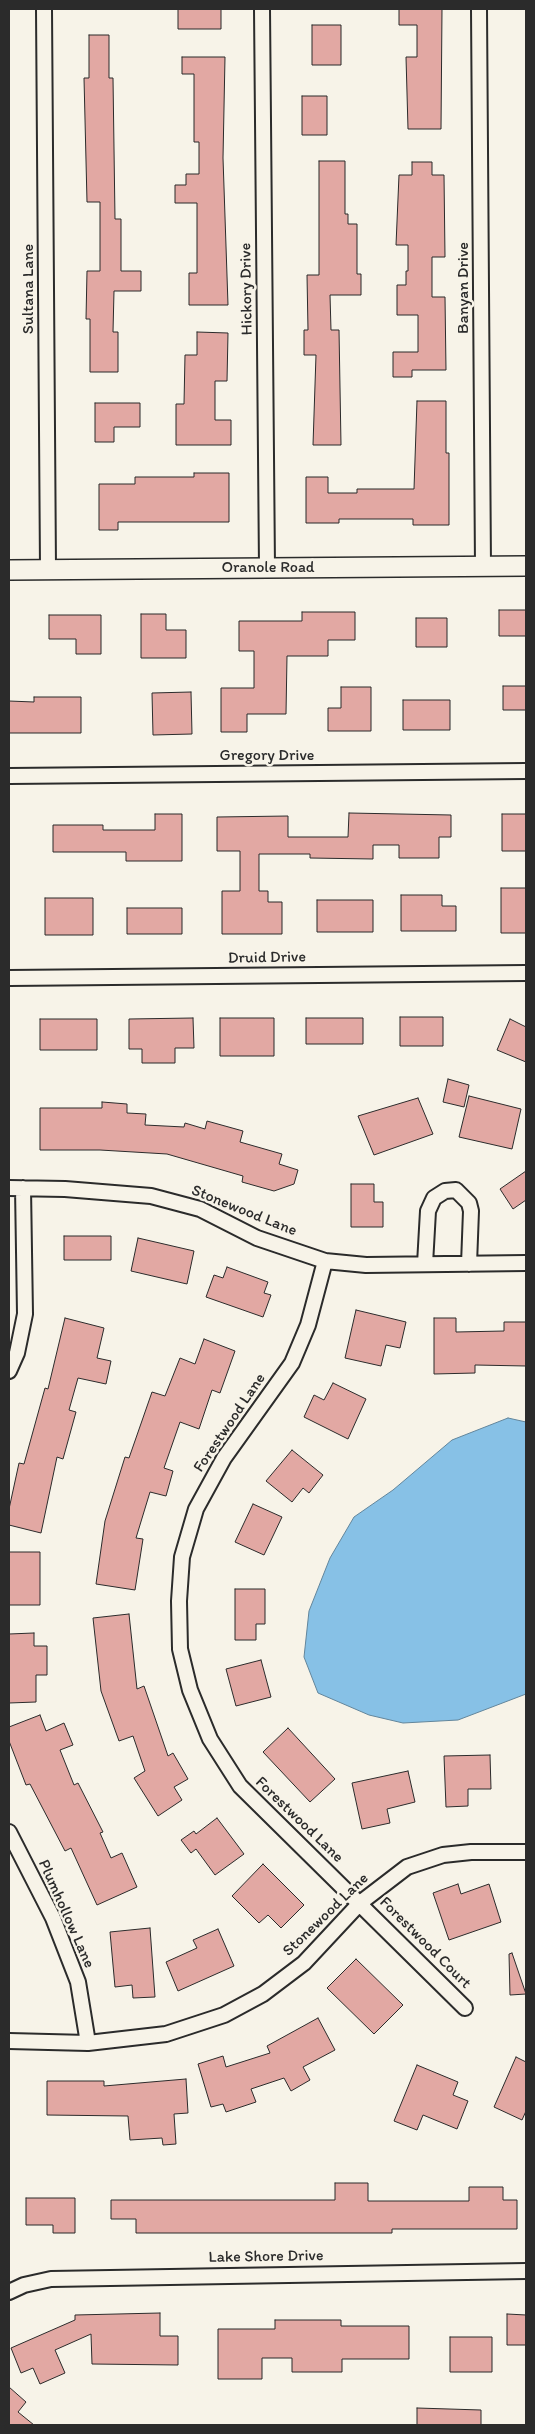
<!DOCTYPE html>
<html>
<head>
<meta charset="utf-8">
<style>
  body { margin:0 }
  #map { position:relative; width:535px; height:2434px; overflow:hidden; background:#f7f3e8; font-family:Itim,sans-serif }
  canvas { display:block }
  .frame { position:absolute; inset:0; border:10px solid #2b2b2b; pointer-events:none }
</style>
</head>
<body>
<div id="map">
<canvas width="535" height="2434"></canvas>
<div class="frame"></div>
</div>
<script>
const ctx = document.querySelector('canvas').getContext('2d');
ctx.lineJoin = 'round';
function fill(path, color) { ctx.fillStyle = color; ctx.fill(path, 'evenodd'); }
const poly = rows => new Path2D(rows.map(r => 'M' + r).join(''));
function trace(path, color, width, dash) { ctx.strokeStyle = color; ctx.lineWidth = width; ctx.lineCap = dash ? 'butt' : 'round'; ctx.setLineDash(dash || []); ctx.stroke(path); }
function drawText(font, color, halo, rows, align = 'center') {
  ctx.font = font + ' Itim,sans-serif'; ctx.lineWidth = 5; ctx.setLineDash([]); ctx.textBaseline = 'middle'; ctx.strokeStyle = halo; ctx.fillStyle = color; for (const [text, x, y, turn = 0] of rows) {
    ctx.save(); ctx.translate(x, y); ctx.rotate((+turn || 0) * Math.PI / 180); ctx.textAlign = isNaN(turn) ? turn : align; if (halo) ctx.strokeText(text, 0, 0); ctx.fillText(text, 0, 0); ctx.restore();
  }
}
const water = poly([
  [508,1418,526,1422,526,1694,458,1720,403,1723,369,1715,318,1693,304,1657,309,1611,330,1558,354,1517,393,1490,452,1440,508,1418]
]);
const building = poly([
  [178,9,221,9,221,29,178,29,178,9],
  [399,9,442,9,441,129,408,129,406,57,417,57,417,25,399,25,399,9],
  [312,25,341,25,341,65,312,65,312,25],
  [89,35,109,35,109,78,113,78,115,219,121,219,121,271,141,271,141,291,114,291,113,332,118,332,118,372,90,372,90,319,86,319,87,271,100,271,100,202,87,202,84,78,89,78,89,35],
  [182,57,225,57,223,158,228,305,189,305,189,273,197,273,197,203,175,203,175,185,186,185,186,174,199,174,199,142,194,142,194,74,182,74,182,57],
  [302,96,327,96,327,135,302,135,302,96],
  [319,161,345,161,345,214,348,214,348,224,357,224,357,274,361,274,361,295,330,295,331,330,339,330,341,445,313,445,316,355,304,355,304,330,308,330,307,275,319,275,319,161],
  [412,162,432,162,432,175,444,175,445,257,432,257,432,297,445,297,446,370,412,370,412,377,393,377,393,352,418,352,418,315,397,315,397,285,406,285,406,271,408,271,408,245,396,245,399,175,412,175,412,162],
  [197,332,228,333,227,381,215,381,215,420,231,420,231,445,176,445,176,404,184,404,185,355,197,355,197,332],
  [417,401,446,401,446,453,449,453,449,525,413,525,413,519,339,519,339,523,306,523,306,477,328,477,328,493,357,493,357,489,414,489,417,401],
  [95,403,140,403,140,427,114,427,114,442,95,442,95,403],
  [194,473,229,473,229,522,118,522,118,530,99,530,99,484,135,484,135,477,194,477,194,473],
  [499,610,526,610,526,636,499,636,499,610],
  [302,612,355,612,355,640,328,640,328,656,287,656,286,714,247,714,247,732,221,732,221,688,254,688,254,651,239,651,239,621,302,621,302,612],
  [141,614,166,614,166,630,186,630,186,658,141,658,141,614],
  [49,615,101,615,101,654,76,654,76,639,49,639,49,615],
  [416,618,447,618,447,647,416,647,416,618],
  [503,686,526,686,526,710,503,710,503,686],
  [341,687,371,687,371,731,328,731,328,708,341,708,341,687],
  [191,692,192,734,153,735,152,693,191,692],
  [34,697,81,697,81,733,9,733,9,701,34,702,34,697],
  [403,700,450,700,450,730,403,730,403,700],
  [349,813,451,815,451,837,439,837,439,858,399,858,399,845,373,845,373,859,310,858,310,854,259,854,259,891,268,891,268,902,282,902,282,934,222,934,222,891,240,891,240,851,217,851,217,817,288,816,288,837,348,837,349,813],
  [155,814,182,814,182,861,126,861,126,852,53,852,53,825,103,825,103,830,155,830,155,814],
  [502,814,526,814,526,851,502,851,502,814],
  [501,888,526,888,526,933,501,933,501,888],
  [401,895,442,895,442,906,456,906,456,931,401,931,401,895],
  [45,898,93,898,93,935,45,935,45,898],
  [317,900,373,900,373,932,317,932,317,900],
  [127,908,182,908,182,934,127,934,127,908],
  [400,1017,443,1017,443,1046,400,1046,400,1017],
  [193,1018,194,1048,175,1048,175,1063,142,1063,142,1049,129,1049,129,1019,193,1018],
  [220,1018,274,1018,274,1056,220,1056,220,1018],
  [306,1018,363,1018,363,1044,306,1044,306,1018],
  [40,1019,97,1019,97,1050,40,1050,40,1019],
  [510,1019,526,1027,526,1062,497,1050,510,1019],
  [448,1079,469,1085,464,1107,443,1102,448,1079],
  [469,1096,521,1109,512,1149,459,1137,469,1096],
  [418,1098,433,1134,374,1155,358,1116,418,1098],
  [102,1102,127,1104,127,1113,146,1114,145,1125,184,1127,185,1123,205,1129,207,1121,243,1131,240,1142,282,1154,279,1164,298,1170,294,1184,274,1191,242,1182,243,1176,167,1154,100,1150,40,1150,40,1108,102,1108,102,1102],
  [526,1171,526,1200,513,1209,500,1189,526,1171],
  [351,1184,374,1184,374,1202,383,1202,383,1227,351,1227,351,1184],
  [64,1236,111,1236,111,1260,64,1260,64,1236],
  [138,1238,194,1251,187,1284,131,1271,138,1238],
  [227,1267,268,1282,264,1293,271,1295,263,1317,206,1297,214,1275,223,1278,227,1267],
  [356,1310,406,1322,400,1348,386,1345,381,1366,345,1358,356,1310],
  [65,1318,104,1328,97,1358,111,1361,106,1384,78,1378,69,1410,76,1412,63,1459,57,1457,41,1533,9,1525,9,1509,19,1463,24,1464,45,1388,48,1389,65,1318],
  [434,1318,456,1318,456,1332,504,1331,504,1322,526,1322,526,1366,475,1365,475,1373,434,1374,434,1318],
  [204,1339,235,1351,220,1393,212,1390,199,1429,180,1422,164,1468,173,1471,166,1496,150,1492,136,1538,143,1539,135,1590,96,1584,105,1521,125,1457,129,1458,152,1392,165,1396,180,1358,195,1364,204,1339],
  [333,1383,366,1399,348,1439,304,1417,314,1395,324,1400,333,1383],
  [292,1450,323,1475,309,1493,303,1488,292,1502,266,1481,292,1450],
  [253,1504,282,1517,264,1555,235,1542,253,1504],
  [9,1552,40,1552,40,1605,9,1605,9,1552],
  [235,1589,265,1589,265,1624,256,1624,256,1640,235,1640,235,1589],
  [129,1614,137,1689,144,1686,168,1756,173,1753,188,1779,174,1787,182,1800,158,1816,134,1778,145,1771,133,1736,119,1741,101,1691,93,1618,129,1614],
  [34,1633,34,1646,47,1646,47,1675,36,1675,36,1702,9,1703,9,1634,34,1633],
  [261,1660,271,1697,236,1706,226,1669,261,1660],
  [40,1715,46,1731,64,1723,73,1745,60,1750,74,1785,78,1783,103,1832,100,1833,111,1858,122,1853,137,1887,97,1905,71,1848,65,1851,30,1784,26,1785,9,1741,9,1727,40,1715],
  [288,1728,335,1779,310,1802,263,1752,288,1728],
  [490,1755,491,1789,468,1789,468,1806,446,1807,444,1756,490,1755],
  [408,1771,415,1802,387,1809,390,1823,362,1829,352,1783,408,1771],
  [217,1818,244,1854,215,1875,196,1849,191,1853,181,1840,194,1831,196,1834,217,1818],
  [263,1864,304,1905,281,1928,268,1915,259,1923,232,1896,263,1864],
  [458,1884,461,1894,489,1884,501,1922,449,1940,433,1893,458,1884],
  [150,1928,155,1997,133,1998,132,1985,115,1987,110,1932,150,1928],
  [218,1929,234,1966,178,1991,166,1962,197,1948,193,1940,218,1929],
  [512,1953,526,1994,510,1995,509,1954,512,1953],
  [356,1959,403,2005,374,2034,327,1988,356,1959],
  [318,2018,335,2050,303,2067,310,2080,291,2091,284,2078,251,2089,256,2102,226,2112,223,2104,211,2107,198,2064,223,2056,226,2067,270,2053,267,2046,318,2018],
  [516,2057,526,2062,526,2111,522,2120,494,2107,516,2057],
  [417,2065,458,2082,453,2095,468,2101,457,2129,423,2115,417,2130,394,2121,417,2065],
  [186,2079,188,2113,174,2114,176,2144,163,2145,162,2138,130,2140,128,2116,47,2115,47,2081,104,2081,104,2086,186,2079],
  [335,2183,368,2183,368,2201,469,2201,469,2187,503,2187,503,2200,517,2200,517,2229,392,2229,392,2233,136,2233,136,2219,111,2219,111,2200,335,2200,335,2183],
  [26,2198,75,2198,75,2233,53,2233,53,2225,26,2225,26,2198],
  [160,2313,160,2336,178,2336,178,2365,92,2364,91,2334,55,2350,65,2373,40,2384,33,2368,21,2373,11,2348,75,2320,75,2315,160,2313],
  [507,2314,526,2315,526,2345,507,2345,507,2314],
  [275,2320,341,2320,341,2326,409,2326,409,2359,342,2359,342,2372,292,2372,292,2358,262,2358,262,2379,218,2379,218,2329,275,2329,275,2320],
  [450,2337,492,2337,492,2372,450,2372,450,2337],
  [9,2387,26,2402,18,2412,34,2425,9,2425,9,2387],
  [417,2408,481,2410,481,2425,417,2425,417,2408]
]);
const street = poly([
  [44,9,48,569],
  [262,9,267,568],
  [479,9,483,567],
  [9,776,526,771],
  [9,978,526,973],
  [9,1188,65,1189,151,1196,200,1209,257,1238,325,1261,366,1265,526,1263],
  [325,1261,308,1325,292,1363,224,1458,196,1509,182,1557,179,1601,180,1649,190,1690,210,1739,240,1786,465,2008],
  [425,1264,428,1211,434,1198,445,1191,456,1190,469,1203,471,1211,469,1264],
  [9,1371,17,1353,25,1314,23,1188],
  [9,1832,53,1918,78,1982,88,2043],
  [9,2041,88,2043,166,2034,224,2015,263,1994,304,1963,360,1903,407,1867,443,1855,471,1852,526,1852],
  [9,2292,24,2285,51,2279,526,2271]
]);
const secondary = poly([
  [9,570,526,566]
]);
const streetNames = [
  ["Banyan Drive",464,288,-90],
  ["Sultana Lane",29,289,-90],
  ["Hickory Drive",247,289,-91],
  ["Oranole Road",268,568],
  ["Gregory Drive",267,756],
  ["Druid Drive",267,958,-1],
  ["Stonewood Lane",244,1211,22],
  ["Forestwood Lane",230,1423,-56],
  ["Forestwood Lane",299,1820,44],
  ["Plumhollow Lane",66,1914,66],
  ["Stonewood Lane",326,1915,-44],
  ["Forestwood Court",425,1943,45],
  ["Lake Shore Drive",266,2257,-1]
];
fill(water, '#87c1e6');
trace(water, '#62859b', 1);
fill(building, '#e2a8a3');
trace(building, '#2b2b2b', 1);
trace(street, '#2b2b2b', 18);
trace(secondary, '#2b2b2b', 22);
trace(street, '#f7f3e8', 14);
trace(secondary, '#f7f3e8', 19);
drawText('16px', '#2b2b2b', '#f7f3e8', streetNames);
</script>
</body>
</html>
